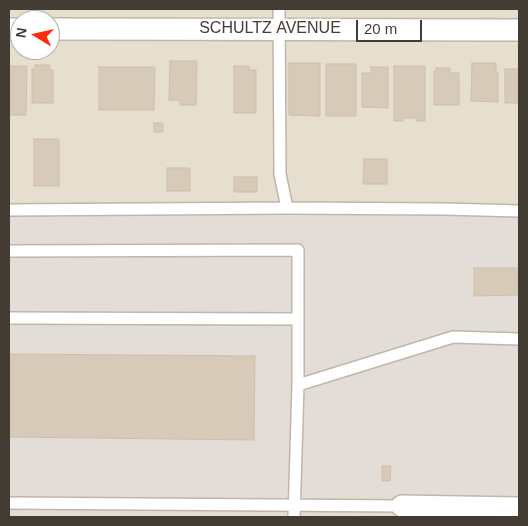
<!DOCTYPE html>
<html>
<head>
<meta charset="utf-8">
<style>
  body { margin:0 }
  #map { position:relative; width:528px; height:526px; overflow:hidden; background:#f2ece1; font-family:Arial,sans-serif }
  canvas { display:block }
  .frame { position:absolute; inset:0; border:10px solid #433c32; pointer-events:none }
  .north { position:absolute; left:10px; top:10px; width:50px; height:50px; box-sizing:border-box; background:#fff; border:1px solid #b4b1ad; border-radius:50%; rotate:279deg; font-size:14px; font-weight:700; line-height:20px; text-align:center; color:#433c32 }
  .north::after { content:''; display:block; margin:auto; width:18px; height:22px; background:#ff2a0b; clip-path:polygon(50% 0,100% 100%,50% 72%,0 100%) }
  .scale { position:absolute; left:356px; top:20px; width:66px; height:22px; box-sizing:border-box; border:2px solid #433c32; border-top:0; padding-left:6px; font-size:15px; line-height:18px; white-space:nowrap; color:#433c32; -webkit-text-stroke:4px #fff; paint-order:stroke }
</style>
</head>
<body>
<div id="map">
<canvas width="528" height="526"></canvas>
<div class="frame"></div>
<div class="north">N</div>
<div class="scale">20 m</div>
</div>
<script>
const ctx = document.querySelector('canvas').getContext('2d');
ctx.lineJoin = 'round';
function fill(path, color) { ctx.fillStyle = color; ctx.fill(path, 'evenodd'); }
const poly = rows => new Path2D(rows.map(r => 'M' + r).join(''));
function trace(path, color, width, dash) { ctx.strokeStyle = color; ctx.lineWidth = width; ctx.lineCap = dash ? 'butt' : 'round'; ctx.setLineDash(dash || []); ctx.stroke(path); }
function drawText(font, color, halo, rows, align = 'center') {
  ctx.font = font + ' Arial,sans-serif'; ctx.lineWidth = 4.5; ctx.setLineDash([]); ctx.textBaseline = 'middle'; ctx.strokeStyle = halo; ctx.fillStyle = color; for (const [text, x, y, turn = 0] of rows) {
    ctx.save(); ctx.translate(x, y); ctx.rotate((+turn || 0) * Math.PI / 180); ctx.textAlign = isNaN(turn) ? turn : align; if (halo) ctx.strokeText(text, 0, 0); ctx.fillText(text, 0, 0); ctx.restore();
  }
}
const residential = poly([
  [9,9,519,9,519,213,9,210],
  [20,20,50,20,50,50,20,50]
]);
const industrial = poly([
  [9,210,519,213,519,517,9,517]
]);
const building = poly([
  [170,61,197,61,196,105,180,105,180,100,169,100,170,61],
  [289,63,320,63,320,116,289,115,289,63],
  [472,63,496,63,496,72,498,72,498,102,471,101,472,63],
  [326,64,356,64,356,116,326,116,326,64],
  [35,65,50,65,50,70,53,70,53,103,32,103,32,69,35,69,35,65],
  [9,66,27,66,26,115,9,115,9,66],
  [234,66,249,66,249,70,256,70,256,113,234,113,234,66],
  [394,66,425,66,425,121,416,121,416,118,403,118,403,121,394,121,394,66],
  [99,67,155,67,154,110,99,110,99,67],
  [371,67,388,67,388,108,362,107,362,73,371,73,371,67],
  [436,68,450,68,450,73,459,73,459,105,434,105,434,71,436,71,436,68],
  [505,69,519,69,519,103,505,103,505,69],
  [154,123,163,123,163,132,154,132,154,123],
  [34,139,59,139,59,186,34,186,34,139],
  [364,159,387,159,387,184,363,184,364,159],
  [167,168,190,168,190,191,167,191,167,168],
  [234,177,257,177,257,192,234,192,234,177],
  [474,268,519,268,519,295,474,296,474,268],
  [9,354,255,356,254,440,9,437,9,354],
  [382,466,391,466,390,481,382,481,382,466]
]);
const lane = poly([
  [279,9,280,174,287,208],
  [9,210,287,208,444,209,519,211],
  [9,251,298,250,298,385,294,517],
  [9,318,298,319],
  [298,385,453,337,519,339],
  [9,503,402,506]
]);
const street = poly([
  [9,29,20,29],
  [50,29,519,30],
  [402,506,519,508]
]);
const streetNames = [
  ["SCHULTZ AVENUE",270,29]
];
fill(residential, '#e6decf');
fill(industrial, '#e3ddd7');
fill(building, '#d7cab9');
trace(building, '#cfbfa9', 1);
trace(lane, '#c0b7a7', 14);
trace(street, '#c0b7a7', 24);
trace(lane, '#fff', 11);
trace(street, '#fff', 21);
drawText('16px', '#433c32', '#fff', streetNames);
</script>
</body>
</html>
